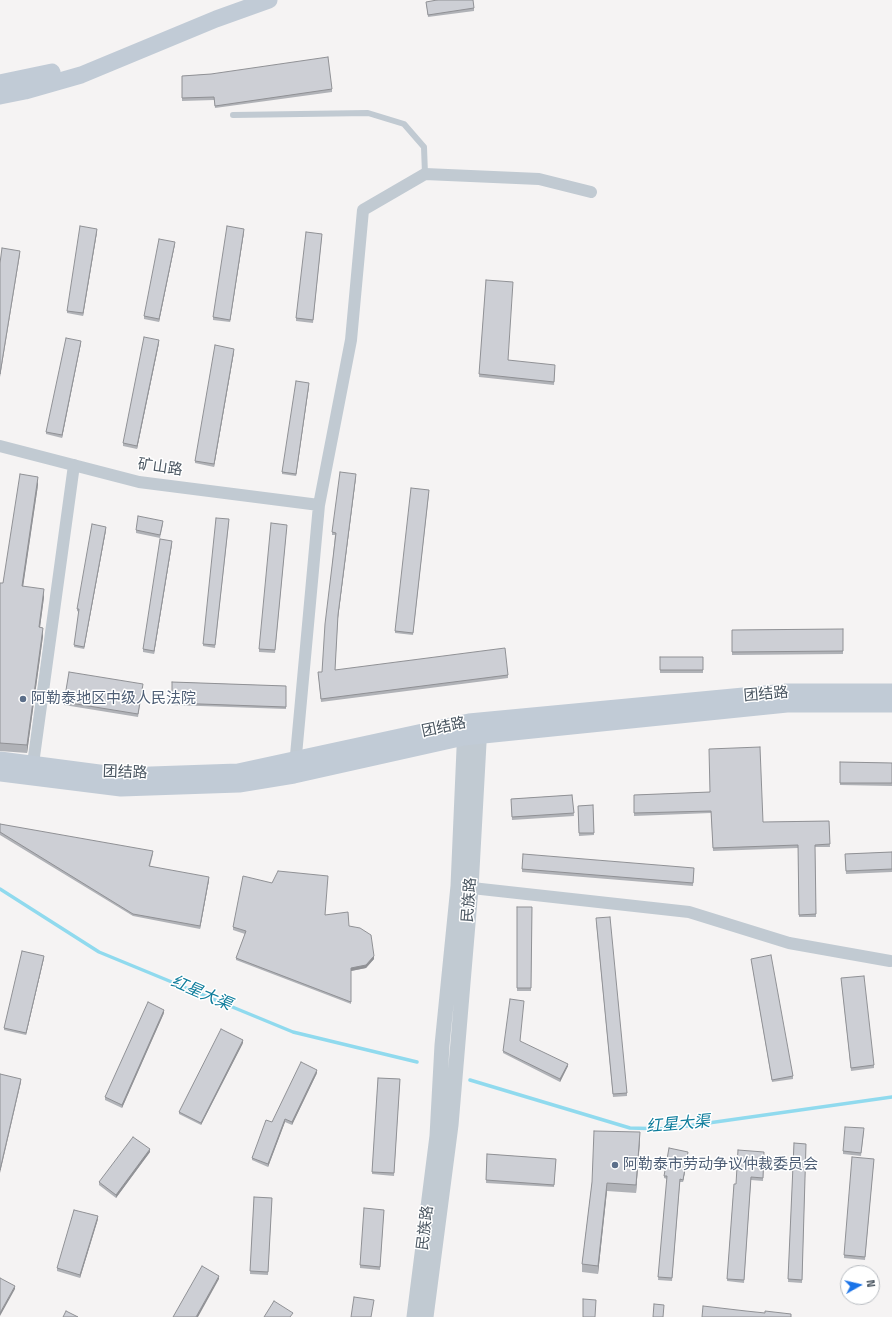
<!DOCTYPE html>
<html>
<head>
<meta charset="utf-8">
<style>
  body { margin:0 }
  #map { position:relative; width:892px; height:1317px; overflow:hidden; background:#f5f3f3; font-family:"Titillium Web",sans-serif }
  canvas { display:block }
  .north { position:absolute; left:840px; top:1265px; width:40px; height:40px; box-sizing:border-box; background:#fff; border:1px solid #b7bbc0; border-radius:50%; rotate:82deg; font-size:11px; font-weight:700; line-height:16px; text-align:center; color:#4a5661 }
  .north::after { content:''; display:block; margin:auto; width:14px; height:18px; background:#1a73e8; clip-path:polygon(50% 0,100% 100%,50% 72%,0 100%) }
</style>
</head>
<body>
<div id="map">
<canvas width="892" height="1317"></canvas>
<div class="north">N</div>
</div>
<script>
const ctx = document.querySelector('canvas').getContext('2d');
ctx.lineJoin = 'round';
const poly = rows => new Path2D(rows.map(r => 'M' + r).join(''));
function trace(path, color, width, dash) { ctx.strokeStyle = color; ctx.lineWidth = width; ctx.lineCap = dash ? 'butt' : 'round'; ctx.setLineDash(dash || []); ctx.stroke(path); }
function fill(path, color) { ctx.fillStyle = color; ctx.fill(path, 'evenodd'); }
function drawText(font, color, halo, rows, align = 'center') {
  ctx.font = font + ' "Titillium Web","Noto Sans SC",sans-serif'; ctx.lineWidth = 3; ctx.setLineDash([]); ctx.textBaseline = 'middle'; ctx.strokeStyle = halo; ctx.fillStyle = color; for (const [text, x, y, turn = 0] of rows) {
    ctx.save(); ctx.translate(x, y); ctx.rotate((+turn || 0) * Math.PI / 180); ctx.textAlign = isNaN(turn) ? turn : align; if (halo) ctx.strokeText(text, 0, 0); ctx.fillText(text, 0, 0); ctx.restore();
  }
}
const stream = poly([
  [0,889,99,952,293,1032,417,1062],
  [470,1080,630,1128,666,1129,892,1097]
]);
const service = poly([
  [233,115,368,113,404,124,424,147,425,174]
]);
const minor = poly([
  [0,446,139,482,319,505],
  [33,764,74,465],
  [295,766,319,505,351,340,363,210,425,174,539,179,591,192],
  [463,887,689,912,789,943,890,961]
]);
const tertiary = poly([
  [414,1317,437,1136,442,1045,458,886,465,726],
  [426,1317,451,1125,471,888,480,725]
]);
const secondary = poly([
  [0,83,52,72],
  [0,96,25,91,81,75,216,19,269,0],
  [0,760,122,776,238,772,469,722,786,692,892,692],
  [0,773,121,788,239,784,294,775,464,737,787,704,892,704]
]);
const wall = poly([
  [426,2,474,8,474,11,428,17],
  [211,74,332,89,332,92,215,108,214,100,182,101,182,76],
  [97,232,83,316,67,313,67,311],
  [244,232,230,322,213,320,213,317],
  [322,236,313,323,296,321,296,318],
  [175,244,159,322,144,319,144,316],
  [486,280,508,360,555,368,554,385,479,377],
  [81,343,62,438,46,434,46,432],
  [159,343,137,449,123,446,123,443],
  [234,352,214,467,195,463,195,461],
  [309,386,296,476,282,474,282,472],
  [356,477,338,618,335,670,508,675,508,678,321,702,318,672,322,672,335,535,332,535,332,532],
  [38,485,23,586,44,597,40,627,43,636,27,753,0,751,0,583,3,583],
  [429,493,413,635,395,633,395,631],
  [229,522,215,648,203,646,203,644],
  [163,524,160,538,136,533,136,530],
  [287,525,275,653,259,652,259,649],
  [106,530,84,649,74,647,79,612,77,611,77,609],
  [172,544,154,654,143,652,143,649],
  [843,629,843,654,732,655,732,630],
  [660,657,703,657,703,673,660,673],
  [172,682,286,686,286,709,172,705],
  [143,687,138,717,64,705,64,702],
  [840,762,892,763,892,786,840,785],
  [710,792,763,822,829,821,830,847,815,847,816,917,799,917,798,848,713,851,711,813,634,816,634,795],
  [572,795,574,816,512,820,511,799],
  [593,805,594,835,579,836,578,806],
  [0,824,153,854,150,866,209,880,200,929,133,916,0,835],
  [892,852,892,872,846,874,845,854],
  [694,868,693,886,522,872,522,869],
  [517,907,532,907,531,991,517,991],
  [325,915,349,926,374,959,366,968,351,971,351,1004,236,960,236,958,245,934,233,930,233,927],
  [596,921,627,1093,627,1096,613,1097],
  [44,958,26,1035,4,1030,4,1028],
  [751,959,793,1076,793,1079,772,1082],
  [841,978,874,1065,874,1068,851,1071],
  [164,1013,122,1108,105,1100,105,1097],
  [243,1043,201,1125,179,1114,179,1112],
  [503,1051,568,1066,560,1082,503,1053],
  [317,1073,292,1125,285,1122,268,1167,252,1160,252,1158,272,1122],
  [378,1078,400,1079,394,1176,372,1174],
  [864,1131,861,1156,843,1154,843,1151],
  [640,1140,636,1193,607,1191,598,1274,582,1272,582,1264,592,1182],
  [794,1143,806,1144,802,1283,788,1282],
  [150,1152,116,1198,99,1185,99,1182],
  [764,1152,763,1181,751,1180,744,1283,727,1281,734,1184,736,1184],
  [487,1154,556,1159,554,1187,486,1183],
  [688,1155,683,1182,680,1182,672,1281,658,1280,667,1179,664,1178,664,1176],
  [874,1159,865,1260,844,1258,844,1255],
  [254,1197,272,1198,268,1275,250,1274],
  [384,1210,380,1270,360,1268,360,1265],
  [98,1219,80,1278,57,1271,57,1268]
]);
const shadedWall = poly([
  [97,229,97,232,83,316,83,313],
  [244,229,244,232,230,322,230,320],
  [175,242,175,244,159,322,159,319],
  [20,251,20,254,0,377,0,374],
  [159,340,159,343,137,449,137,446],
  [81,341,81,343,62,438,62,435],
  [234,349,234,352,214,467,214,464],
  [309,383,309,386,296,476,296,474],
  [356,474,356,477,338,618,338,615],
  [38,477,38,485,22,594,22,586],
  [106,527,106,530,84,649,84,647],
  [172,541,172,544,154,654,154,651],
  [44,589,44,597,39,635,39,627],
  [43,628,43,636,27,753,27,745],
  [209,877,209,880,200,929,200,926],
  [44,956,44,958,26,1035,26,1033],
  [374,956,374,959,366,968,351,971,351,968],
  [164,1010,164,1013,122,1108,122,1105],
  [243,1040,243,1043,201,1125,201,1123],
  [568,1064,568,1066,560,1082,560,1079],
  [317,1070,317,1073,292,1125,292,1122],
  [21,1079,21,1082,0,1173,0,1170],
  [285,1119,285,1122,268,1167,268,1164],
  [640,1132,640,1140,636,1193,636,1185],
  [150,1149,150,1152,116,1198,116,1195],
  [688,1152,688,1155,683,1182,683,1180],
  [607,1183,607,1191,598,1274,598,1266],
  [98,1216,98,1219,80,1278,80,1275],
  [219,1276,219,1279,198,1317,196,1317],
  [15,1286,15,1289,0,1316,0,1313]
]);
const building = poly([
  [437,0,473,0,474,8,428,15,426,2,437,0],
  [328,57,332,89,215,106,214,97,182,98,182,76,211,74,328,57],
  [80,226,97,229,83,313,67,311,80,226],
  [227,226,244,229,230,320,213,317,227,226],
  [306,232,322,234,313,320,296,318,306,232],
  [159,239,175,242,159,319,144,316,159,239],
  [2,248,20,251,0,374,0,263,2,248],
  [486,280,513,282,508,360,555,365,554,382,479,374,486,280],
  [144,337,159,340,137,446,123,443,144,337],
  [66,338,81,341,62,435,46,432,66,338],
  [215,345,234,349,214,464,195,461,215,345],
  [296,381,309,383,296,474,282,472,296,381],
  [340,472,356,474,338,615,335,670,505,648,508,675,321,699,318,672,322,672,325,624,336,533,332,532,340,472],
  [20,474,38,477,22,586,44,589,39,627,43,628,27,745,0,743,0,583,3,583,20,474],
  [411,488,429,490,413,633,395,631,411,488],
  [138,516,163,521,160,535,136,530,138,516],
  [216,518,229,519,215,645,203,644,216,518],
  [271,523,287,525,275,650,259,649,271,523],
  [92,524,106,527,84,647,74,645,79,609,77,609,92,524],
  [160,539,172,541,154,651,143,649,160,539],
  [843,629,843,651,732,652,732,630,843,629],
  [660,657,703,657,703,670,660,670,660,657],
  [69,672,143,684,138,714,64,702,69,672],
  [172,682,286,686,286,707,172,703,172,682],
  [760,747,763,822,829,821,830,844,815,845,816,914,799,915,798,845,713,848,711,811,634,813,634,795,710,792,709,749,760,747],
  [840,762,892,763,892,783,840,783,840,762],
  [572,795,574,813,512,817,511,799,572,795],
  [593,805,594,833,579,833,578,806,593,805],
  [0,824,153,851,149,866,209,877,200,926,133,914,0,832,0,824],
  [892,852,892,869,846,871,845,854,892,852],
  [523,854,694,868,693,883,522,869,523,854],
  [278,871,328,876,325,915,348,912,349,926,360,928,371,935,374,956,366,965,351,968,351,1002,236,958,246,931,233,927,243,876,272,883,278,871],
  [517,907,532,907,531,988,517,988,517,907],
  [610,917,627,1093,613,1094,596,918,610,917],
  [22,951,44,956,26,1033,4,1028,22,951],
  [771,955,793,1076,772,1080,751,959,771,955],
  [864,976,874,1065,851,1068,841,978,864,976],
  [510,999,524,1001,520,1041,568,1064,560,1079,503,1051,510,999],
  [148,1002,164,1010,122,1105,105,1097,148,1002],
  [221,1029,243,1040,201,1123,179,1112,221,1029],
  [301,1062,317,1070,292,1122,285,1119,268,1164,252,1158,266,1120,272,1122,301,1062],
  [0,1074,21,1079,0,1170,0,1074],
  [378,1078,400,1079,394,1173,372,1172,378,1078],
  [845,1127,864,1128,861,1153,843,1151,845,1127],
  [594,1131,640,1132,636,1185,607,1183,598,1266,582,1264,592,1182,594,1131],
  [133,1137,150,1149,116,1195,99,1182,133,1137],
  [794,1143,806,1144,802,1280,788,1279,794,1143],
  [669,1148,688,1152,683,1180,680,1179,672,1278,658,1277,667,1176,664,1176,669,1148],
  [738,1150,764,1152,763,1178,751,1177,744,1280,727,1279,734,1184,736,1184,738,1150],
  [487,1154,556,1159,554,1185,486,1180,487,1154],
  [852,1157,874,1159,865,1257,844,1255,852,1157],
  [254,1197,272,1198,268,1272,250,1271,254,1197],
  [364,1208,384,1210,380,1267,360,1265,364,1208],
  [74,1210,98,1216,80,1275,57,1268,74,1210],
  [202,1266,219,1276,196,1317,173,1317,202,1266],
  [0,1278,15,1286,0,1313,0,1278],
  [354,1297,374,1300,371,1317,351,1317,354,1297],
  [583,1299,596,1300,595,1317,583,1317,583,1299],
  [274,1301,293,1313,290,1317,264,1317,274,1301],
  [654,1304,664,1305,663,1317,653,1317,654,1304],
  [703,1306,746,1311,765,1313,765,1311,791,1314,791,1317,702,1317,703,1306],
  [66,1311,78,1317,63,1317,66,1311]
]);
const markers = [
  [23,699,4,"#5c6f8a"],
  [615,1165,4,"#5c6f8a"]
];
const streetNames = [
  ["矿山路",160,468,8],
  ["团结路",766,695,-5],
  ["团结路",444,728,-12],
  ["团结路",125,773,2],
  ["民族路",470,900,-86],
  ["民族路",426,1228,-83]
];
const serviceNames = [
  ["阿勒泰地区中级人民法院",31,699],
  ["阿勒泰市劳动争议仲裁委员会",623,1165]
];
const waterNames = [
  ["红星大渠",201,994,23],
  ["红星大渠",678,1125,-5]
];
trace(stream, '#90daee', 3.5);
trace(service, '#c1cad2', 6);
trace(minor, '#c1cad2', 12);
trace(tertiary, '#c1cad2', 15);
trace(secondary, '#c1cbd6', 17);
fill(wall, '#b0b2b7');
fill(shadedWall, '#909195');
fill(building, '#cdcfd5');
trace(building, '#909195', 1);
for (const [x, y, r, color] of markers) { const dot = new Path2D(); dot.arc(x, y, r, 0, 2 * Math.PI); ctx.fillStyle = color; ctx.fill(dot); trace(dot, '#fff', 1.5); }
drawText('15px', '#4a5661', '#fff', streetNames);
drawText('15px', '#4e5e75', '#fff', serviceNames, 'left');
drawText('italic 16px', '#0c7c9b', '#fff', waterNames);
</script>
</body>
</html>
